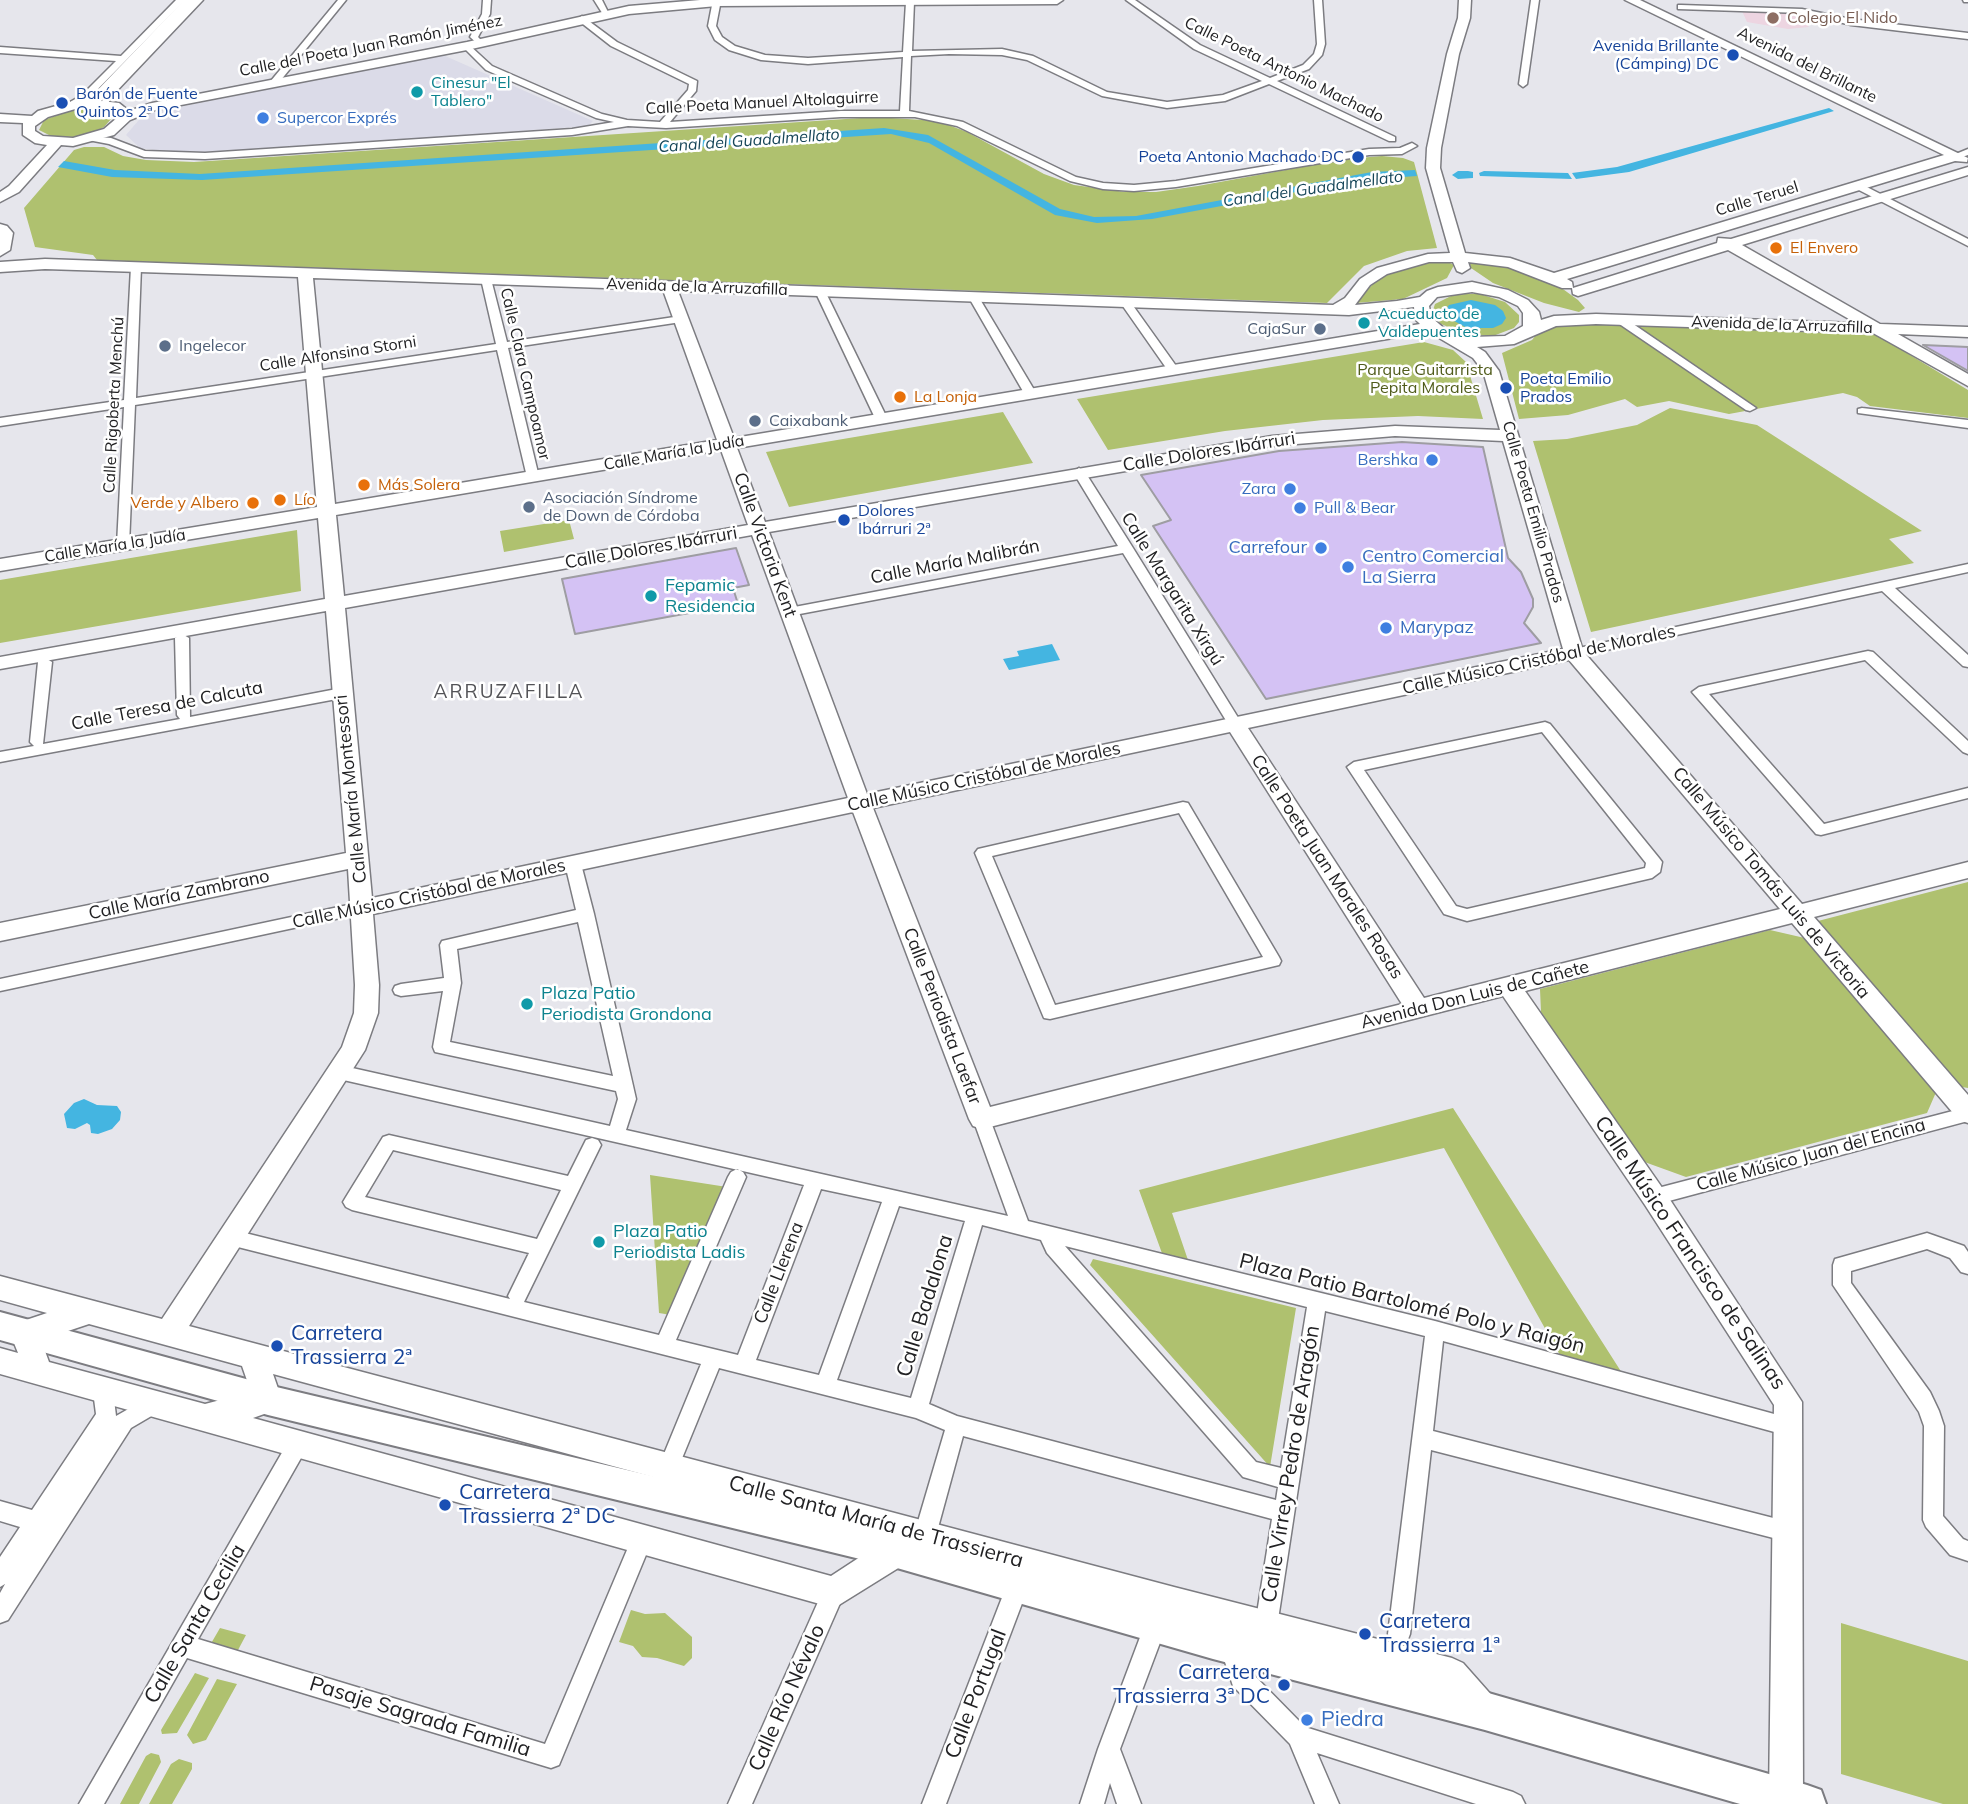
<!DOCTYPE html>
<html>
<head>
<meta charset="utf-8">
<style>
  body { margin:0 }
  canvas { display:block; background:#e6e6ec }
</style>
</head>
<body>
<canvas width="1968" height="1804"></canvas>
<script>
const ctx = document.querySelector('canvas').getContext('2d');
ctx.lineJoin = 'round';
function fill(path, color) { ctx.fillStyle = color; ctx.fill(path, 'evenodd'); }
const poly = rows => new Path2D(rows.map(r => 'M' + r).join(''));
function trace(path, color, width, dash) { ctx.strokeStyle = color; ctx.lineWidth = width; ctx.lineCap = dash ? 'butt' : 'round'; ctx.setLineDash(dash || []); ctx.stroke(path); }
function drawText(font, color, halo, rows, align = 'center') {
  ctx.font = font + ' Mulish,sans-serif'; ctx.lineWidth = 5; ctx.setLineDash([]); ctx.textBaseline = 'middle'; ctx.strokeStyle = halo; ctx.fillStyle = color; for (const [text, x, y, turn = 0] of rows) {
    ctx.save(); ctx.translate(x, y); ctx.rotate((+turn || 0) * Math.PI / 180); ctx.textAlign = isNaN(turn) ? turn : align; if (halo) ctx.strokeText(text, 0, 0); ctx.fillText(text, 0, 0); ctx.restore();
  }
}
const built = poly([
  [443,55,593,121,588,126,190,155,140,148,126,135,144,114]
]);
const education = poly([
  [1742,11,1796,13,1809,27,1788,29,1747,22]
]);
const green = poly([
  [75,109,97,109,110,114,112,118,104,127,95,132,73,137,51,136,39,130,44,120],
  [876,117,938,121,967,132,1044,174,1074,185,1125,192,1156,192,1198,186,1346,159,1382,156,1403,158,1414,162,1437,248,1407,251,1364,266,1327,303,97,260,93,255,35,247,24,208,74,150,84,147,104,147,123,156,146,160,194,162],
  [1436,261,1446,261,1454,265,1447,278,1403,299,1356,303,1379,277,1402,267],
  [1477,262,1507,266,1556,284,1578,300,1585,308,1579,312,1544,303,1493,283,1471,268,1470,264],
  [1466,294,1480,294,1505,302,1519,315,1519,322,1514,328,1493,336,1465,334,1441,324,1435,317,1433,310,1435,304,1453,295],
  [1569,323,1877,335,1968,390,1968,418,1870,406,1857,397,1843,393,1729,414,1669,401,1637,407,1625,399,1568,415,1519,419,1502,353,1532,340,1541,329],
  [1424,342,1453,350,1466,362,1483,419,1418,416,1323,420,1225,431,1108,450,1077,399],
  [1670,408,1757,425,1922,531,1889,539,1914,563,1591,632,1533,441,1567,439,1637,425],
  [1003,412,1033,463,789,507,766,452],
  [569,520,574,539,504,552,500,531],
  [297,530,301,591,0,643,0,580],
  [1968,882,1968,1088,1956,1086,1816,927,1818,921],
  [1770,930,1809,939,1937,1090,1927,1113,1686,1177,1639,1160,1541,1012,1540,989],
  [1453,1108,1622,1373,1561,1357,1444,1148,1172,1213,1189,1263,1163,1256,1139,1190],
  [650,1175,727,1187,671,1315,659,1313],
  [1093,1259,1296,1308,1270,1467,1090,1265],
  [631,1610,645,1614,665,1613,692,1637,692,1658,684,1666,657,1658,642,1657,633,1646,619,1642],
  [1841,1623,1968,1661,1968,1804,1943,1804,1841,1774],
  [220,1628,246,1635,229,1667,202,1659],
  [195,1673,209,1678,177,1733,162,1734,161,1730],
  [217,1679,237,1684,206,1740,193,1744,187,1735],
  [151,1753,159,1755,161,1762,139,1804,120,1804,146,1756],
  [179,1759,192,1763,192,1769,172,1804,149,1804,171,1764]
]);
const water = poly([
  [1829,108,1834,111,1629,172,1576,179,1572,173,1617,167],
  [884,128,928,135,1060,209,1094,217,1136,216,1372,172,1415,170,1417,176,1360,180,1152,219,1097,223,1055,215,929,143,891,134,202,180,112,177,58,167,64,161,115,170,200,174],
  [1484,171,1568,173,1572,179,1480,176,1479,173],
  [1471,300,1495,305,1503,311,1506,318,1502,324,1493,328,1467,328,1447,317,1445,311,1449,305],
  [1052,644,1060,660,1009,670,1003,659,1019,656,1017,651],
  [84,1099,97,1105,117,1106,121,1112,120,1120,112,1129,98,1134,91,1133,90,1125,87,1123,75,1129,67,1128,64,1114,74,1103]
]);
const canal = poly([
  [1468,171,1473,172,1473,178,1458,179,1452,175,1458,171,1468,171]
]);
const building = poly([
  [1923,345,1968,347,1968,371,1923,345],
  [1402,442,1483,447,1508,558,1521,572,1533,599,1533,607,1524,623,1541,643,1266,699,1153,526,1171,520,1141,475,1279,451,1402,442],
  [736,548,749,585,733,588,738,604,575,634,562,579,736,548]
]);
const street = poly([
  [176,0,185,0,88,99,73,107,65,105,82,95,116,61,0,53,0,47,121,56,176,0],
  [194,0,203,0,111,97,107,106,101,106,104,94,194,0],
  [338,0,346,0,276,86,270,86,270,82,338,0],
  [483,0,491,0,490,14,478,37,484,43,480,46,470,37,482,14,483,0],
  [594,0,602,0,610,16,604,16,594,0],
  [713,0,721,0,716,26,722,37,735,46,765,55,808,58,903,52,906,2,912,0,914,2,912,51,1002,49,1033,56,1107,92,1167,102,1223,95,1262,81,1194,49,1126,0,1135,0,1200,45,1270,78,1303,65,1314,54,1317,44,1314,0,1322,0,1325,44,1322,55,1309,69,1277,81,1395,137,1395,141,1389,141,1269,84,1225,101,1167,108,1102,96,1027,60,1002,55,949,54,911,56,909,111,963,122,1076,177,1103,183,1134,185,1176,181,1369,149,1400,148,1412,143,1417,146,1402,154,1369,155,1176,187,1134,191,1103,189,1070,181,957,126,915,117,841,117,666,128,628,126,572,135,205,159,144,157,109,144,83,139,88,136,111,138,145,151,205,153,572,129,614,122,596,118,486,70,464,48,463,46,467,43,492,66,602,114,627,120,660,122,688,90,689,84,611,46,579,21,578,19,582,16,617,42,697,81,696,91,670,122,841,111,900,111,903,57,808,64,761,60,729,50,715,40,708,26,713,0],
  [1531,0,1539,0,1527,84,1523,87,1519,84,1531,0],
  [1963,0,1968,0,1968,2,1964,2,1963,0],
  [1681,5,1802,9,1851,19,1968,33,1968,39,1851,25,1802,13,1678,9,1678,5,1681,5],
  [1968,149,1968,155,1956,159,1951,156,1968,149],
  [1855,184,1861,184,1968,239,1968,246,1855,188,1855,184],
  [136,264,141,267,136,398,496,344,481,279,486,276,491,279,507,342,681,316,686,319,681,322,508,348,539,477,533,481,527,477,497,350,135,405,129,545,123,549,117,545,124,407,0,426,0,418,124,400,131,267,136,264],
  [820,288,825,291,887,418,885,420,881,422,875,418,815,291,820,288],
  [969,294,978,296,1036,393,1034,395,1024,393,968,296,969,294],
  [1121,300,1129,300,1179,370,1177,372,1169,372,1120,302,1121,300],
  [1619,316,1623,317,1756,408,1750,411,1746,410,1615,321,1614,319,1619,316],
  [1862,408,1968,420,1968,428,1858,413,1858,409,1862,408],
  [1079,468,1085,472,1133,548,1242,724,1240,727,1230,727,1123,553,789,616,782,612,789,608,1118,546,1073,472,1079,468],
  [1968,564,1968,572,1895,588,1968,655,1968,667,1963,666,1882,591,1574,657,1567,653,1574,649,1968,564],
  [182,634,189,638,190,717,342,688,349,693,342,698,0,762,0,752,34,746,30,742,38,662,45,658,52,662,43,744,180,719,177,715,175,638,182,634],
  [1868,651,1873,652,1968,741,1968,754,1963,752,1865,660,1709,694,1824,824,1968,788,1968,798,1821,835,1816,834,1692,692,1699,687,1868,651],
  [1545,722,1550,724,1659,858,1662,862,1660,872,1652,878,1467,921,1444,914,1347,767,1354,762,1545,722],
  [1542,732,1646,863,1645,868,1467,909,1456,906,1364,770,1542,732],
  [1183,802,1188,803,1279,957,1281,961,1279,965,1050,1019,1044,1018,975,853,978,849,1183,802],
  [1179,813,1263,957,1055,1005,992,856,1179,813],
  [573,858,581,864,594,914,636,1099,626,1130,1008,1216,973,1119,976,1114,982,1112,988,1114,1028,1221,1435,1321,1796,1420,1799,1427,1796,1434,1789,1436,1443,1341,1433,1431,1789,1522,1796,1525,1800,1532,1796,1539,1789,1542,1431,1450,1410,1634,1407,1642,1399,1645,1391,1642,1388,1634,1425,1336,1325,1311,1277,1626,1274,1634,1266,1637,1258,1634,1255,1626,1272,1519,963,1436,936,1535,932,1542,925,1545,918,1542,914,1535,945,1430,916,1418,719,1368,676,1473,669,1476,662,1473,659,1466,701,1364,226,1244,224,1238,226,1232,233,1230,510,1299,508,1296,529,1253,352,1210,346,1207,343,1202,346,1197,383,1137,389,1135,568,1176,586,1140,592,1138,598,1140,601,1145,524,1302,659,1335,728,1177,731,1172,737,1169,743,1172,746,1177,676,1340,738,1355,804,1185,339,1079,333,1077,330,1072,333,1067,339,1065,610,1126,618,1099,616,1091,435,1052,433,1047,443,991,401,996,395,994,393,990,395,986,401,984,444,978,440,945,442,941,576,910,565,864,573,858],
  [578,922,613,1076,450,1042,461,983,457,949,578,922],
  [393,1150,561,1190,537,1239,365,1197,393,1150],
  [821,1189,882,1202,819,1375,756,1360,821,1189],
  [899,1206,965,1221,911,1398,837,1380,899,1206],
  [982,1225,1041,1240,1047,1253,1243,1477,1278,1487,1276,1500,957,1416,929,1404,982,1225],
  [1065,1246,1307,1307,1281,1468,1256,1462,1065,1246],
  [362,902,368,904,370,908,368,912,0,991,0,979,362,902],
  [1968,1107,1968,1121,1654,1205,1648,1202,1645,1197,1648,1192,1654,1189,1968,1107],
  [1927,1233,1964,1246,1968,1252,1968,1274,1961,1272,1950,1258,1927,1249,1851,1271,1851,1283,1930,1392,1939,1411,1944,1426,1943,1516,1963,1539,1968,1541,1968,1561,1950,1555,1926,1527,1923,1520,1924,1426,1919,1412,1833,1285,1833,1265,1835,1259,1927,1233],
  [103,1382,110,1385,113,1391,116,1416,153,1395,160,1397,163,1404,160,1411,131,1428,8,1620,0,1623,0,1593,5,1584,0,1587,0,1557,20,1527,0,1521,0,1501,32,1510,96,1414,93,1391,96,1385,103,1382],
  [298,1434,305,1437,308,1444,305,1451,198,1639,545,1744,635,1531,642,1528,649,1531,653,1538,559,1765,551,1768,187,1658,104,1804,79,1804,291,1437,298,1434],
  [1018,1574,1026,1577,1029,1585,946,1804,922,1804,1010,1577,1018,1574],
  [834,1581,842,1584,845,1592,752,1804,728,1804,826,1584,834,1581],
  [1156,1613,1164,1616,1167,1624,1120,1749,1141,1804,1117,1804,1110,1783,1104,1804,1080,1804,1098,1749,1145,1624,1148,1616,1156,1613],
  [1231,1636,1239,1639,1250,1671,1305,1727,1513,1792,1521,1796,1525,1804,1476,1804,1317,1753,1339,1804,1315,1804,1290,1744,1233,1686,1220,1647,1223,1639,1231,1636]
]);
const secondary = poly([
  [184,0,197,0,101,101,119,103,129,111,152,103,467,42,629,6,700,0,1063,0,1057,4,717,6,629,14,467,50,155,110,130,120,114,135,73,146,61,145,19,192,0,202,0,192,9,186,47,145,35,143,23,135,23,123,0,122,0,114,32,116,38,111,81,99,88,100,184,0],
  [82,107,111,110,118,117,104,129,73,138,43,136,35,131,35,126,48,117,82,107],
  [1459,0,1471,0,1470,18,1459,54,1441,148,1440,168,1465,253,1510,258,1554,273,1944,155,1625,0,1640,0,1968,158,1967,162,1955,161,1567,279,1572,282,1573,288,1717,243,1718,238,1731,239,1968,167,1968,175,1742,245,1880,324,1968,327,1968,337,1898,334,1968,374,1968,386,1873,333,1596,324,1556,326,1514,344,1477,347,1485,352,1499,371,1583,651,1802,904,1968,862,1968,878,1814,917,1968,1095,1968,1123,1959,1120,1792,923,1525,991,1663,1189,1802,1402,1803,1798,1800,1804,1772,1804,1769,1798,1774,1405,1645,1205,1503,996,982,1129,973,1126,969,1119,853,812,373,914,379,985,378,1013,365,1050,189,1326,1174,1587,1452,1658,1463,1663,1494,1698,1499,1709,1494,1720,1483,1725,1472,1720,1443,1688,911,1547,912,1551,908,1562,834,1608,0,1374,0,1348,18,1353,10,1333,14,1324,47,1313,0,1300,0,1276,162,1319,342,1047,354,1013,355,985,348,869,0,941,0,923,346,853,326,611,0,669,0,657,325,599,318,518,0,571,0,559,317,507,298,277,45,269,0,272,0,262,45,259,1333,305,1345,298,1360,279,1377,268,1428,254,1450,253,1426,168,1427,148,1447,54,1458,18,1459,0],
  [1728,250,1856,323,1596,314,1554,316,1541,320,1539,312,1528,300,1508,290,1472,282,1438,287,1427,291,1420,297,1397,301,1355,305,1370,285,1387,274,1429,262,1453,262,1457,271,1462,273,1470,268,1468,262,1508,267,1562,288,1572,288,1573,294,1578,296,1728,250],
  [313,278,663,290,717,440,335,504,313,278],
  [678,291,1349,315,1414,307,1415,319,1420,324,734,438,678,291],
  [1472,292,1499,297,1518,306,1523,313,1523,326,1505,336,1471,337,1446,330,1431,317,1429,306,1437,297,1472,292],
  [1429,332,1473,358,1483,371,1500,430,1395,426,1272,436,765,522,737,448,1429,332],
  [1395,436,1503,441,1563,649,867,794,769,532,1272,446,1395,436],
  [721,450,748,525,344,596,336,515,721,450],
  [752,535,848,798,372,898,345,608,752,535],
  [1569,660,1780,909,1424,998,1248,728,1569,660],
  [1230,732,1402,1004,990,1107,873,808,1230,732],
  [89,1324,242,1366,251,1392,205,1404,49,1362,41,1340,89,1324],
  [273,1374,886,1540,831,1576,253,1418,278,1409,282,1400,273,1374]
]);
const primary = poly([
  [0,1312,268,1385,897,1534,1213,1623,1485,1692,1807,1785,1821,1790,1826,1804,1740,1804,1485,1730,1213,1659,897,1568,268,1415,0,1340,0,1312]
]);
const highway = poly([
  [0,224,7,226,13,233,10,250,0,256,0,224]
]);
const markers = [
  [1773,18,7,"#8d6e63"],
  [1733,55,7,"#1a4fb4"],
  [417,92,7,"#0f9aa8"],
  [62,103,7,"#1a4fb4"],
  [263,118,7,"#3f7fe0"],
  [1358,157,7,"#1a4fb4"],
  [1776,248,7,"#e8710a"],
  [1364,323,7,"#0f9aa8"],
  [1320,329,7,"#5c6f8a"],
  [165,346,7,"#5c6f8a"],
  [1506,388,7,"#1a4fb4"],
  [900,397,7,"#e8710a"],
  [755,421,7,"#5c6f8a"],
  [1432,460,7,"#3f7fe0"],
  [364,485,7,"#e8710a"],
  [1290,489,7,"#3f7fe0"],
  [280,500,7,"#e8710a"],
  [253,503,7,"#e8710a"],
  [529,507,7,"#5c6f8a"],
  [1300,508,7,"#3f7fe0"],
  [844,520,7,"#1a4fb4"],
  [1321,548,7,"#3f7fe0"],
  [1348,567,7,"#3f7fe0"],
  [651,596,7,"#0f9aa8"],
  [1386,628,7,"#3f7fe0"],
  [527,1004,7,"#0f9aa8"],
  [599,1242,7,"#0f9aa8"],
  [277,1346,7,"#1a4fb4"],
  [445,1505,7,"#1a4fb4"],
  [1365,1634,7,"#1a4fb4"],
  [1284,1685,7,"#1a4fb4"],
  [1307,1720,7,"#3f7fe0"]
];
const farEducationnames = [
  ["Colegio El Nido",1787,18]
];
const farStreetnames = [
  ["Calle del Poeta Juan Ramón Jiménez",371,46,-11],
  ["Avenida del Brillante",1807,65,26],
  ["Calle Poeta Antonio Machado",1284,70,26],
  ["Calle Poeta Manuel Altolaguirre",762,103,-3],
  ["Calle Teruel",1757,199,-17],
  ["Avenida de la Arruzafilla",697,287,2],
  ["Avenida de la Arruzafilla",1782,325,2],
  ["Calle Alfonsina Storni",338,354,-9],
  ["Calle Clara Campoamor",525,374,77],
  ["Calle Rigoberta Menchú",114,405,-87],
  ["Calle María la Judía",674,453,-10],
  ["Calle Poeta Emilio Prados",1533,512,74],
  ["Calle María la Judía",115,546,-9]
];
const farTransitnames = [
  ["Avenida Brillante",1719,46,"right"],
  ["(Cámping) DC",1719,64,"right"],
  ["Barón de Fuente",76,94],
  ["Quintos 2ª DC",76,112],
  ["Poeta Antonio Machado DC",1344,157,"right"],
  ["Poeta Emilio",1520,379],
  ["Prados",1520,397],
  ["Dolores",858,511],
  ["Ibárruri 2ª",858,529]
];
const farCulturenames = [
  ["Cinesur \"El",431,83],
  ["Tablero\"",431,101],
  ["Acueducto de",1378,314],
  ["Valdepuentes",1378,332]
];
const farShopnames = [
  ["Supercor Exprés",277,118],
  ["Bershka",1418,460,"right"],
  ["Zara",1276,489,"right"],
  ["Pull & Bear",1314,508]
];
const farWaternames = [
  ["Canal del Guadalmellato",749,141,-4],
  ["Canal del Guadalmellato",1313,189,-8]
];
const farFoodnames = [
  ["El Envero",1790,248],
  ["La Lonja",914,397],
  ["Más Solera",378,485],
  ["Lío",294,500],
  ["Verde y Albero",239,503,"right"]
];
const farServicenames = [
  ["CajaSur",1306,329,"right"],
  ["Ingelecor",179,346],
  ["Caixabank",769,421],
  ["Asociación Síndrome",543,498],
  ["de Down de Córdoba",543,516]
];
const farParknames = [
  ["Parque Guitarrista",1425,370],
  ["Pepita Morales",1425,388]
];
const streetNames = [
  ["Calle Dolores Ibárruri",1209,452,-9],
  ["Calle Victoria Kent",765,545,70],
  ["Calle Dolores Ibárruri",651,548,-10],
  ["Calle María Malibrán",955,562,-11],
  ["Calle Margarita Xirgú",1172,589,58],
  ["Calle Músico Cristóbal de Morales",1539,660,-12],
  ["Calle Teresa de Calcuta",167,706,-11],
  ["Calle Músico Cristóbal de Morales",984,777,-12],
  ["Calle María Montessori",351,789,-96],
  ["Calle Poeta Juan Morales Rosas",1327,867,57],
  ["Calle Músico Tomás Luis de Victoria",1771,883,50],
  ["Calle Músico Cristóbal de Morales",429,894,-12],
  ["Calle María Zambrano",179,895,-12],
  ["Avenida Don Luis de Cañete",1475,995,-14],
  ["Calle Periodista Laefar",942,1016,69],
  ["Calle Músico Juan del Encina",1811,1155,-15],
  ["Calle Llerena",779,1273,-69]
];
const shopNames = [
  ["Carrefour",1307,548,"right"],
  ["Centro Comercial",1362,557],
  ["La Sierra",1362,578],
  ["Marypaz",1400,628]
];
const cultureNames = [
  ["Fepamic",665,586],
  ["Residencia",665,607],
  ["Plaza Patio",541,994],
  ["Periodista Grondona",541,1015],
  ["Plaza Patio",613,1232],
  ["Periodista Ladis",613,1253]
];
const neighbourhoodNames = [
  ["ARRUZAFILLA",509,692]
];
const nearStreetnames = [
  ["Calle Músico Francisco de Salinas",1690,1253,56],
  ["Plaza Patio Bartolomé Polo y Raigón",1412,1304,14],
  ["Calle Badalona",925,1306,-73],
  ["Calle Virrey Pedro de Aragón",1291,1464,-81],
  ["Calle Santa María de Trassierra",876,1522,15],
  ["Calle Santa Cecilia",195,1624,-60],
  ["Calle Portugal",976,1694,-69],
  ["Calle Río Névalo",787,1698,-66],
  ["Pasaje Sagrada Familia",420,1717,17]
];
const nearTransitnames = [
  ["Carretera",291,1334],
  ["Trassierra 2ª",291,1358],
  ["Carretera",459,1493],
  ["Trassierra 2ª DC",459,1517],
  ["Carretera",1379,1622],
  ["Trassierra 1ª",1379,1646],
  ["Carretera",1270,1673,"right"],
  ["Trassierra 3ª DC",1270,1697,"right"]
];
const nearShopnames = [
  ["Piedra",1321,1720]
];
fill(built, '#dbdbe8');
fill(education, '#edd5e1');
fill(green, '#afc16f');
fill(water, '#44b5e1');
fill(canal, '#44b5e1');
fill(building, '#d4c2f4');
trace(building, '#9e9da2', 2);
trace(street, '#7c7c81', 3);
trace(secondary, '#7c7c81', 3);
trace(primary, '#7c7c81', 4);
trace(highway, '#7c7c81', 3);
fill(street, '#fff');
fill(secondary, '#fff');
fill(primary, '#fff');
fill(highway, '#fff');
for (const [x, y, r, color] of markers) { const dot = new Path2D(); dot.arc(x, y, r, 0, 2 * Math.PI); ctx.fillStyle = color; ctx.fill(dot); trace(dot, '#fff', 2.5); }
drawText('16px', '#785e54', '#fff', farEducationnames, 'left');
drawText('16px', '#212123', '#fff', farStreetnames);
drawText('16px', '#164399', '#fff', farTransitnames, 'left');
drawText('16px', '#0d838f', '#fff', farCulturenames, 'left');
drawText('16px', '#366cbe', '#fff', farShopnames, 'left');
drawText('italic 16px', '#164558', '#fff', farWaternames);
drawText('16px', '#c56008', '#fff', farFoodnames, 'left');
drawText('16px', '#4e5e75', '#fff', farServicenames, 'left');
drawText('16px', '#505c1b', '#fff', farParknames);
drawText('18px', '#212123', '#fff', streetNames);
drawText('18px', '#366cbe', '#fff', shopNames, 'left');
drawText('18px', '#0d838f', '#fff', cultureNames, 'left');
ctx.letterSpacing = '2px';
drawText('19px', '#535357', '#fff', neighbourhoodNames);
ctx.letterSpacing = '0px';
drawText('21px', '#212123', '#fff', nearStreetnames);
drawText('21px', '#164399', '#fff', nearTransitnames, 'left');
drawText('21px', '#366cbe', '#fff', nearShopnames, 'left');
</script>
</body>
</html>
